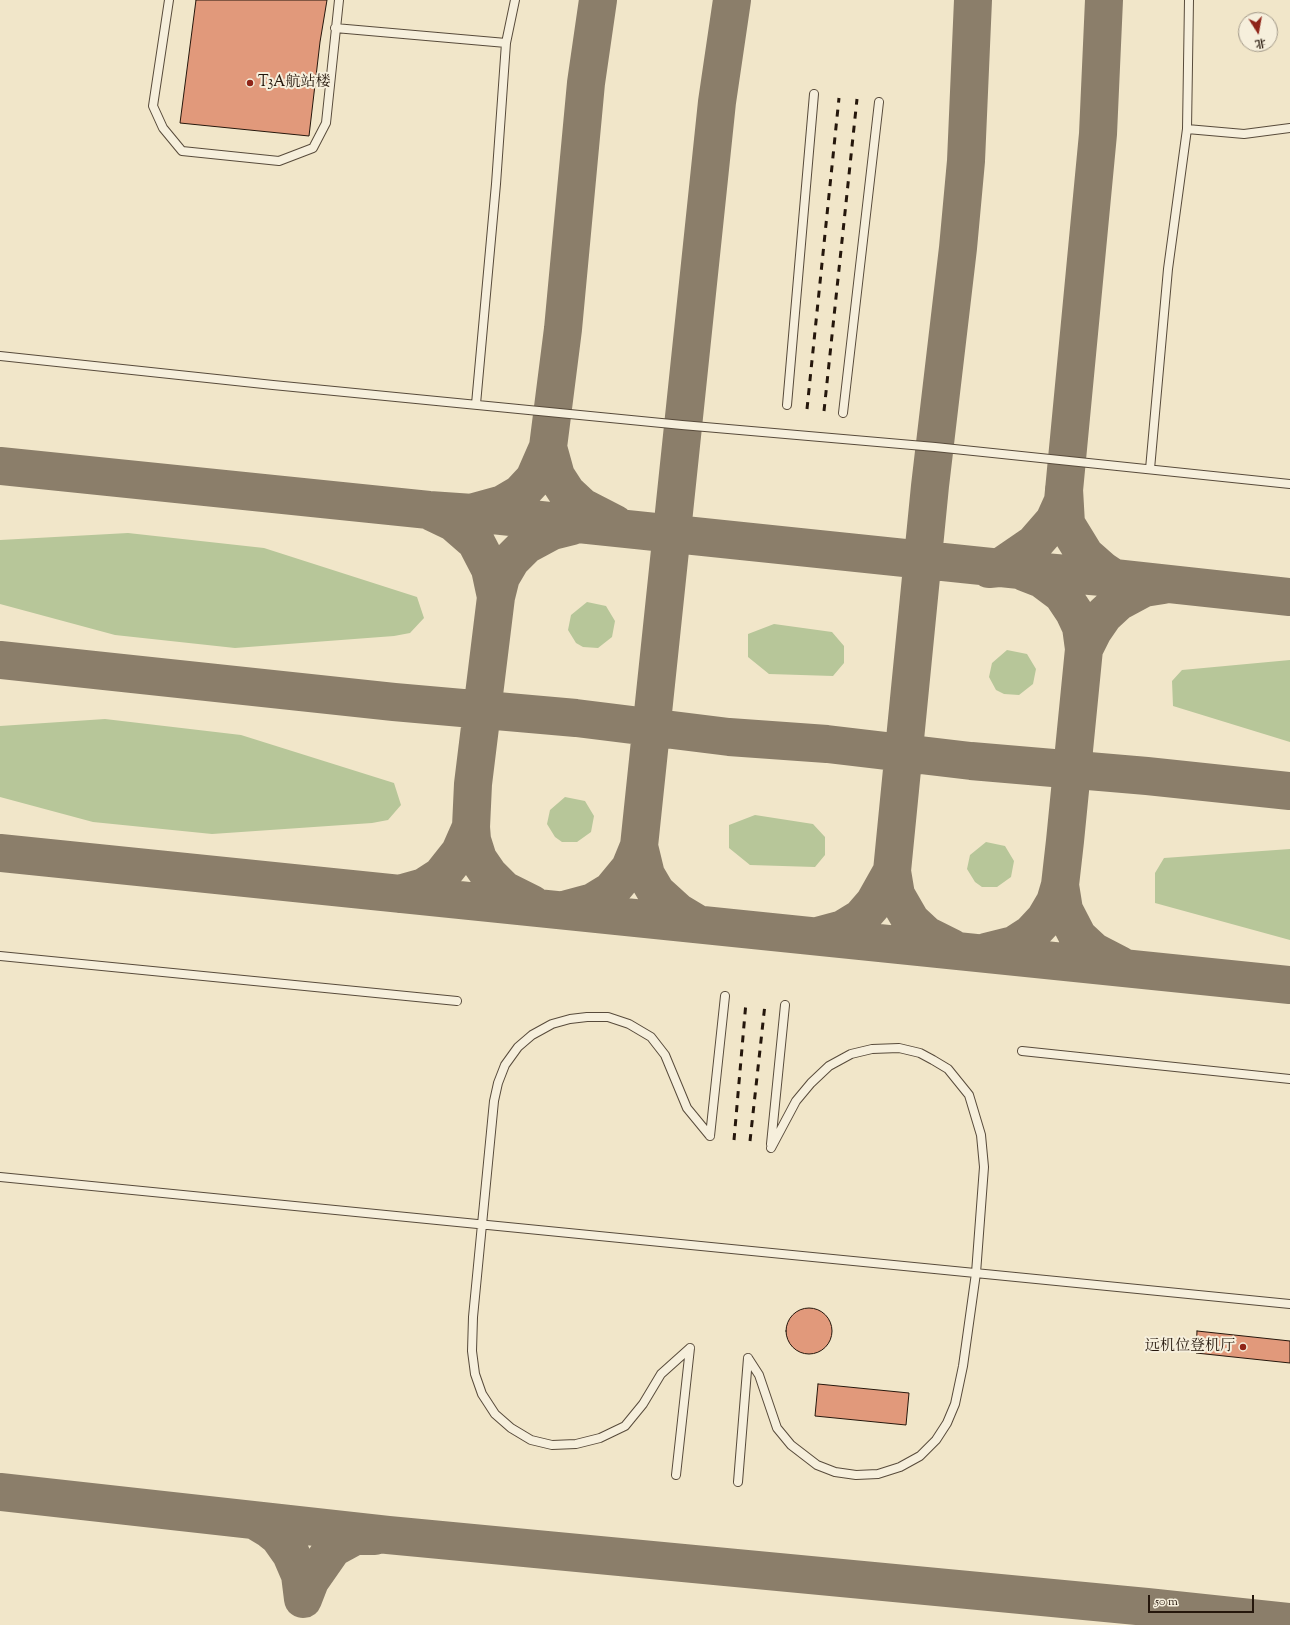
<!DOCTYPE html>
<html>
<head>
<meta charset="utf-8">
<style>
  body { margin:0 }
  #map { position:relative; width:1290px; height:1625px; overflow:hidden; background:#f1e6c9; font-family:"Sorts Mill Goudy","Noto Serif SC",serif }
  canvas { display:block }
  .north { position:absolute; left:1238px; top:12px; width:40px; height:40px; box-sizing:border-box; background:#f6efdc; border:1px solid #a29989; border-radius:50%; rotate:169deg; font-size:11px; font-weight:700; line-height:16px; text-align:center; color:#25170c }
  .north::after { content:''; display:block; margin:auto; width:14px; height:18px; background:#8f2418; clip-path:polygon(50% 0,100% 100%,50% 72%,0 100%) }
  .scale { position:absolute; left:1148px; top:1595px; width:106px; height:18px; box-sizing:border-box; border:2px solid #25170c; border-top:0; padding-left:5px; font-size:12px; line-height:14px; white-space:nowrap; color:#25170c; -webkit-text-stroke:3px #f6efdc; paint-order:stroke }
</style>
</head>
<body>
<div id="map">
<canvas width="1290" height="1625"></canvas>
<div class="north">北</div>
<div class="scale">50 m</div>
</div>
<script>
const ctx = document.querySelector('canvas').getContext('2d');
ctx.lineJoin = 'round';
function fill(path, color) { ctx.fillStyle = color; ctx.fill(path, 'evenodd'); }
const poly = rows => new Path2D(rows.map(r => 'M' + r).join(''));
function trace(path, color, width, dash) { ctx.strokeStyle = color; ctx.lineWidth = width; ctx.lineCap = dash ? 'butt' : 'round'; ctx.setLineDash(dash || []); ctx.stroke(path); }
function drawText(font, color, halo, rows, align = 'center') {
  ctx.font = font + ' "Sorts Mill Goudy","Noto Serif SC",serif'; ctx.lineWidth = 4; ctx.setLineDash([]); ctx.textBaseline = 'middle'; ctx.strokeStyle = halo; ctx.fillStyle = color; for (const [text, x, y, turn = 0] of rows) {
    ctx.save(); ctx.translate(x, y); ctx.rotate((+turn || 0) * Math.PI / 180); ctx.textAlign = isNaN(turn) ? turn : align; if (halo) ctx.strokeText(text, 0, 0); ctx.fillText(text, 0, 0); ctx.restore();
  }
}
const green = poly([
  [128,533,264,548,417,597,424,618,410,633,394,636,235,648,115,635,0,604,0,540],
  [587,602,606,606,615,621,612,637,598,648,583,647,576,643,568,630,571,615],
  [774,624,832,632,844,646,844,663,833,676,769,674,748,657,748,634],
  [1007,650,1027,654,1036,669,1033,684,1019,695,1004,694,996,690,989,677,992,663],
  [1290,660,1290,742,1173,706,1172,681,1182,670],
  [105,719,241,735,394,783,401,805,388,820,372,823,212,834,93,822,0,797,0,726],
  [565,797,585,801,594,816,591,832,577,842,562,842,555,837,547,824,550,810],
  [755,815,813,824,825,837,825,855,815,867,750,865,729,848,729,825],
  [986,842,1005,846,1014,861,1011,877,997,887,982,887,975,882,967,869,970,855],
  [1290,849,1290,940,1155,903,1155,873,1164,858]
]);
const taxiway = poly([
  [548,447,556,476,567,493,582,507,615,524],
  [0,466,429,510,473,513,1020,570,1114,578,1290,597],
  [1064,489,1066,524,1085,555,1102,570,1114,578],
  [430,511,453,522,476,542,490,569,496,597],
  [474,512,503,504,520,494,534,479,548,447,563,329,586,83,598,0],
  [989,569,999,568,1034,544,1054,521,1063,501,1098,134,1104,0],
  [1084,649,1093,631,1104,615,1118,602,1144,588,1163,585],
  [0,660,394,702,576,718,729,737,827,744,971,761,1147,776,1290,791],
  [639,846,646,875,656,892,678,912,698,924],
  [0,853,1290,985],
  [1060,885,1064,910,1078,937,1093,951,1120,965],
  [399,894,424,887,441,876,460,852,471,827],
  [532,904,504,890,489,875,478,859,472,840,471,827,473,784,496,597,501,577,511,560,526,545,552,531,572,526],
  [567,909,593,902,611,891,630,868,639,846,717,102,732,0],
  [817,936,843,929,861,918,874,903,892,871],
  [952,948,926,935,911,921,896,895,892,871,930,486,958,248,966,161,973,0],
  [986,952,1014,945,1031,934,1045,919,1055,902,1060,885,1065,841,1084,649,1081,627,1074,612,1062,594,1042,579,1024,572],
  [0,1492,388,1535,1147,1607,1290,1622],
  [254,1520,269,1529,279,1537,291,1554,300,1575,303,1599,310,1581,333,1548,355,1536,375,1536]
]);
const building = poly([
  [196,0,327,0,320,42,309,136,180,123,196,0],
  '786 1331a23 23 0 1 1 46 0a23 23 0 1 1-46 0Z',
  [1197,1331,1290,1341,1290,1363,1196,1353,1197,1331],
  [818,1384,909,1393,906,1425,815,1416,818,1384]
]);
const service = poly([
  [169,0,153,106,163,128,182,151,279,161,313,148,326,123,339,0],
  [335,28,506,43],
  [1187,129,1244,134,1290,128],
  [0,356,273,385,682,425,935,447,1290,484],
  [476,404,496,184,506,43,515,0],
  [787,405,814,94],
  [843,413,879,102],
  [1150,469,1168,269,1187,129,1189,0],
  [0,956,457,1001],
  [1022,1051,1290,1079],
  [710,1136,725,996],
  [771,1144,785,1005],
  [0,1177,1290,1304],
  [690,1348,661,1374,643,1404,625,1426,600,1438,576,1444,552,1445,531,1440,511,1428,495,1414,482,1394,475,1374,472,1351,473,1317,494,1101,498,1083,505,1065,518,1047,532,1035,552,1024,570,1019,587,1017,608,1017,629,1024,651,1037,665,1055,687,1108,710,1136],
  [748,1358,759,1375,777,1428,791,1445,817,1465,835,1472,856,1475,878,1474,900,1467,920,1456,936,1440,947,1423,955,1404,963,1366,976,1273,984,1167,981,1135,969,1095,948,1069,933,1060,920,1053,899,1048,872,1049,851,1054,829,1066,811,1083,796,1101,771,1148],
  [676,1475,690,1348],
  [738,1482,748,1358]
]);
const rail = poly([
  [807,409,839,98],
  [824,411,857,99],
  [734,1140,746,1002],
  [750,1141,765,1004]
]);
const markers = [
  [250,83,4,"#8f2418"],
  [1243,1347,4,"#8f2418"]
];
const poiNames = [
  ["T3A航站楼",258,83],
  ["远机位登机厅",1235,1347,"right"]
];
fill(green, '#b7c699');
trace(taxiway, '#8b7e6a', 38);
fill(building, '#e1997b');
trace(building, '#25170c', 1);
trace(service, '#584b3b', 10);
trace(service, '#f6efdc', 8);
trace(rail, '#25170c', 3, [7, 7]);
for (const [x, y, r, color] of markers) { const dot = new Path2D(); dot.arc(x, y, r, 0, 2 * Math.PI); ctx.fillStyle = color; ctx.fill(dot); trace(dot, '#f6efdc', 1.5); }
drawText('15px', '#25170c', '#f6efdc', poiNames, 'left');
</script>
</body>
</html>
